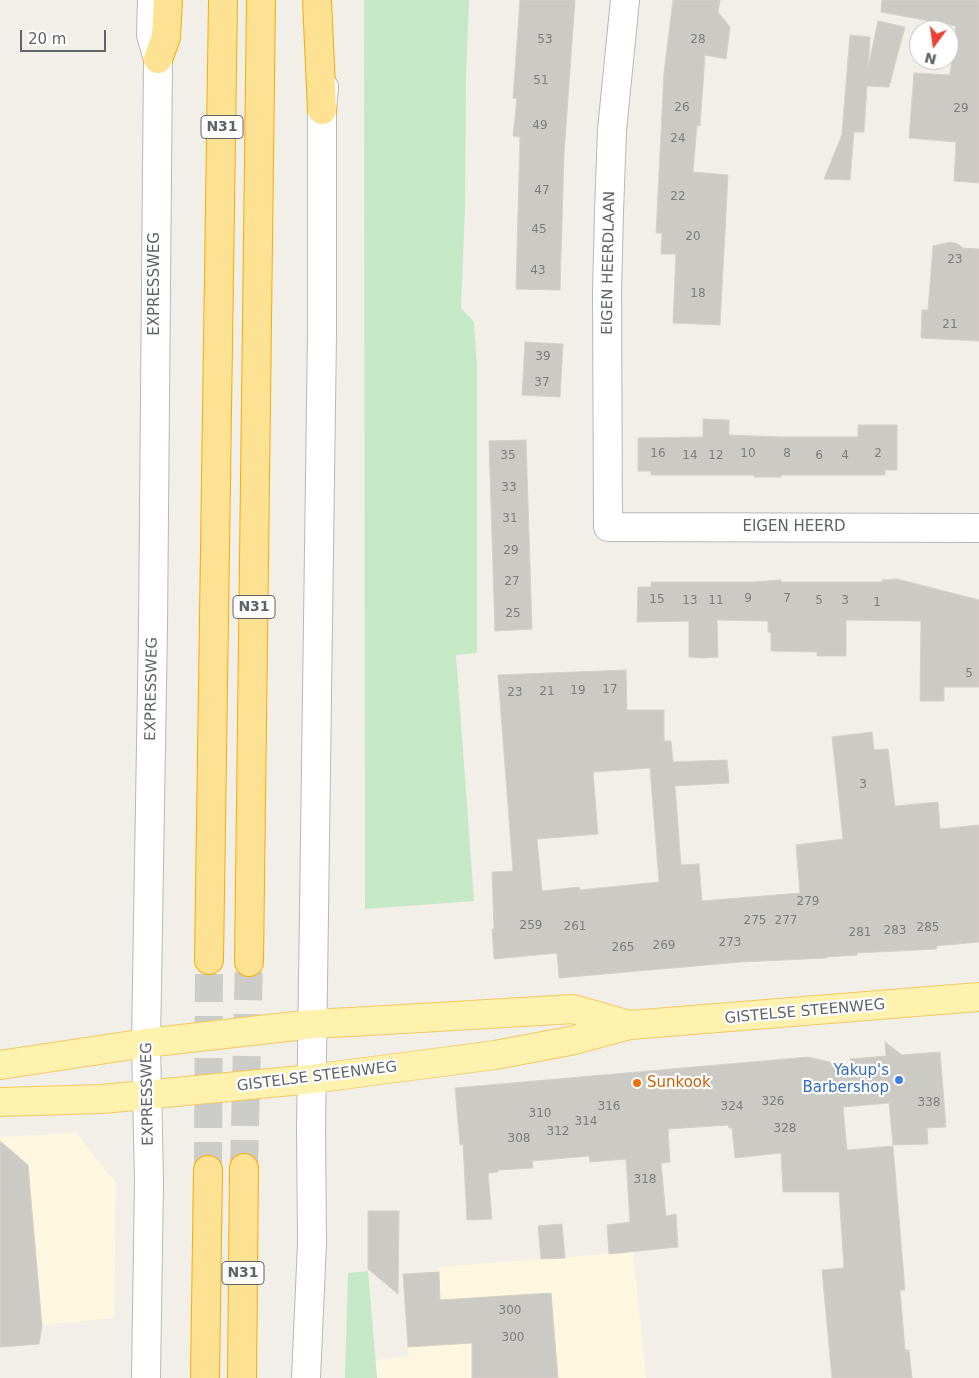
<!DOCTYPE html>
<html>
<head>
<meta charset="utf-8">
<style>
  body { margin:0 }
  #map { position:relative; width:979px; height:1378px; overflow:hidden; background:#f1efe8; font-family:"DejaVu Sans",sans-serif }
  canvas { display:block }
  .north { position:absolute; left:909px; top:20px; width:50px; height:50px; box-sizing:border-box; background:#fff; border:1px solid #bfc1c3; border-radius:50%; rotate:194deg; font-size:14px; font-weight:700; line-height:20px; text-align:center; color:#5f6368 }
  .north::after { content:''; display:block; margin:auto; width:18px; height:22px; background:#ea4335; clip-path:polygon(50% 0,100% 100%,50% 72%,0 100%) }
  .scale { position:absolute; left:20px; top:30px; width:86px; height:22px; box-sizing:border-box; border:2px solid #5f6368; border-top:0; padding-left:6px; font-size:15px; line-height:18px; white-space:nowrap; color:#5f6368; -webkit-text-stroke:4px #fff; paint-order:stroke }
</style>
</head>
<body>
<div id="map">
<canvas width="979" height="1378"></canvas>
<div class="north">N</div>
<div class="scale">20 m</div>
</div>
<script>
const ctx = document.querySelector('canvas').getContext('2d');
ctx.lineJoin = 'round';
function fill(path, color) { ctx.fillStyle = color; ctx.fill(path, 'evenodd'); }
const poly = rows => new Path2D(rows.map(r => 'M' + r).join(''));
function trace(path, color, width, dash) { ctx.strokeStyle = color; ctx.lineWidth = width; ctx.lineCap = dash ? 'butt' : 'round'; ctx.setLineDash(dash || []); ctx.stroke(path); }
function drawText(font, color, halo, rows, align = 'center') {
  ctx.font = font + ' "DejaVu Sans",sans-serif'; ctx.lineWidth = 4.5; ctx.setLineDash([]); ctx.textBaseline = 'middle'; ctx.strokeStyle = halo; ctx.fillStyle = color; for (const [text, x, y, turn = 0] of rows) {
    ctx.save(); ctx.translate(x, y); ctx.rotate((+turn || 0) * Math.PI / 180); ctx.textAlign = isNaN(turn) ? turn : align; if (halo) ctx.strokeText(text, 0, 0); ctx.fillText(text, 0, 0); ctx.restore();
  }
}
const commercial = poly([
  [76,1133,116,1183,114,1318,42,1325,39,1344,0,1347,0,1137],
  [633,1252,646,1378,377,1378,376,1360,408,1356,408,1347,443,1345,438,1267]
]);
const green = poly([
  [364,0,469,0,466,74,465,207,461,308,474,322,477,366,477,653,456,655,474,901,365,909],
  [368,1271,377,1378,345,1378,348,1273]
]);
const building = poly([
  [520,0,575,0,564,154,560,290,516,289,520,137,513,136,517,99,513,98,520,0],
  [673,0,720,0,718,12,730,27,726,59,705,55,700,126,697,125,693,172,728,175,720,325,673,323,676,254,661,254,662,233,656,233,664,73,673,0],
  [882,0,979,0,979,183,954,181,956,142,909,138,914,73,950,75,956,26,881,12,882,0],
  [878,21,905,27,889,87,867,86,864,132,854,132,850,180,824,179,843,132,842,132,850,35,870,37,868,68,878,21],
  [950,242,958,244,963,248,979,249,979,341,921,338,922,310,928,310,933,246,950,242],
  [525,342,563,344,560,397,522,395,525,342],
  [703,419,729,420,729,435,780,437,858,437,858,425,897,425,897,470,885,470,885,475,781,475,781,477,754,477,754,475,651,475,651,471,638,471,638,438,703,437,703,419],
  [526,440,532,629,495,631,489,441,526,440],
  [897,579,979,600,979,687,944,687,944,701,920,701,921,621,846,620,846,656,817,656,817,652,771,651,771,633,768,632,768,621,717,620,718,657,703,658,689,657,689,621,637,622,638,587,651,587,651,582,754,582,781,580,781,582,882,582,882,580,897,579],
  [626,670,627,710,664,710,664,741,671,741,673,762,727,760,729,783,675,786,681,865,699,864,702,901,800,893,796,845,843,839,832,737,872,732,874,750,888,749,895,806,938,802,940,829,979,825,979,942,936,946,937,949,857,953,857,955,827,957,827,958,740,962,559,978,557,953,494,959,492,929,494,929,492,872,513,871,498,675,626,670],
  [650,768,659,882,580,890,579,887,542,891,537,839,598,834,593,772,650,768],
  [885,1042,902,1055,940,1052,946,1127,927,1128,928,1144,893,1145,889,1103,843,1107,847,1150,893,1146,905,1290,900,1290,905,1350,909,1350,912,1378,832,1378,822,1270,844,1268,839,1192,783,1192,781,1153,735,1158,732,1128,729,1128,728,1125,668,1129,670,1162,661,1163,666,1216,676,1214,678,1247,609,1254,607,1225,630,1222,626,1159,590,1162,589,1156,532,1161,533,1168,498,1170,498,1172,488,1173,492,1219,467,1220,463,1144,460,1145,455,1088,808,1057,851,1067,850,1059,886,1056,885,1042],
  [0,1141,28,1165,42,1326,39,1344,0,1347,0,1141],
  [368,1211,399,1211,398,1294,368,1269,368,1211],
  [562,1224,565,1258,541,1259,538,1226,562,1224],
  [439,1272,440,1300,551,1293,558,1378,472,1378,472,1343,408,1347,403,1274,439,1272]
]);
const highwayTunnel = poly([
  [244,1168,249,962],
  [208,1170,209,960]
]);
const minor = poly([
  [625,0,612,130,609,212,607,293,608,527,979,528],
  [146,1378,149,1181,146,1043,153,626,158,59,151,35,152,0],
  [306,1378,312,1243,311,1128,322,333,322,110,324,87]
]);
const major = poly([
  [0,1065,146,1043,313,1024,386,1020,573,1009,629,1025],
  [0,1102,102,1099,312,1079,495,1055,570,1041,630,1025,979,997]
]);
const highway = poly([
  [317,0,322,110],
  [158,59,166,37,168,0],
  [209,960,223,0],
  [249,962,261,0],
  [205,1378,208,1170],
  [242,1378,244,1168]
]);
const markers = [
  [899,1080,5,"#3f7fe0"],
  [637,1083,5,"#e8710a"]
];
const numberNames = [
  ["53",545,40],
  ["28",698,40],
  ["51",541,81],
  ["26",682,108],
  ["29",961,109],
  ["49",540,126],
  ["24",678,139],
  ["47",542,191],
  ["22",678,197],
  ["45",539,230],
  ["20",693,237],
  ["23",955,260],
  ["43",538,271],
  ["18",698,294],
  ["21",950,325],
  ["39",543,357],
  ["37",542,383],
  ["16",658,454],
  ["10",748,454],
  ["8",787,454],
  ["2",878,454],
  ["35",508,456],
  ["14",690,456],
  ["12",716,456],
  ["6",819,456],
  ["4",845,456],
  ["33",509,488],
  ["31",510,519],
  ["29",511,551],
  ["27",512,582],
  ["9",748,599],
  ["7",787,599],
  ["15",657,600],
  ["13",690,601],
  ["11",716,601],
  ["5",819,601],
  ["3",845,601],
  ["1",877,603],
  ["25",513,614],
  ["5",969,674],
  ["17",610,690],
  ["19",578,691],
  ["21",547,692],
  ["23",515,693],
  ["3",863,785],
  ["279",808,902],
  ["275",755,921],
  ["277",786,921],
  ["259",531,926],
  ["261",575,927],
  ["285",928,928],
  ["283",895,931],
  ["281",860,933],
  ["273",730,943],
  ["269",664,946],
  ["265",623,948],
  ["326",773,1102],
  ["338",929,1103],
  ["316",609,1107],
  ["324",732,1107],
  ["310",540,1114],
  ["314",586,1122],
  ["328",785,1129],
  ["312",558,1132],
  ["308",519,1139],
  ["318",645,1180],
  ["300",510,1311],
  ["300",513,1338]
];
const shields = [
  [222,127,42],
  [254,607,42],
  [243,1273,42]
];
const shieldNames = [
  ["N31",222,127],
  ["N31",254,607],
  ["N31",243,1273]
];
const streetNames = [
  ["EIGEN HEERDLAAN",609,263,-89],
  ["EXPRESSWEG",155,284,-90],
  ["EIGEN HEERD",794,527],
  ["EXPRESSWEG",152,689,-89],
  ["GISTELSE STEENWEG",805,1012,-5],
  ["GISTELSE STEENWEG",317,1077,-7],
  ["EXPRESSWEG",148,1094,-91]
];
const shopNames = [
  ["Yakup's",889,1071],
  ["Barbershop",889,1088]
];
const foodNames = [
  ["Sunkook",647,1083]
];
fill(commercial, '#fef7e0');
fill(green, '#c5e8c5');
fill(building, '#cccac5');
trace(building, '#d6d1c6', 1);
trace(highwayTunnel, '#ccccc8', 28, [28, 14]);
trace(minor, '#b5b8bc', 30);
trace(major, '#f2c960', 30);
trace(highway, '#f9ab00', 30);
trace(minor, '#fff', 28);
trace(major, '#fff2af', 28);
trace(highway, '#fde293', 28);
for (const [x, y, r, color] of markers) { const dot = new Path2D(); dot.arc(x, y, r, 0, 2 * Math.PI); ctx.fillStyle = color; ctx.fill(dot); trace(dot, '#fff', 2); }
drawText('12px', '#7a7d7f', null, numberNames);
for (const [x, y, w] of shields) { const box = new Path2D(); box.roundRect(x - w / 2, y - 11.5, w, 23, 4); ctx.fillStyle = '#fff'; ctx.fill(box); trace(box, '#5f6368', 1); }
drawText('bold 14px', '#5f6368', null, shieldNames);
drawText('15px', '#5f6368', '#fff', streetNames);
drawText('15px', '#366cbe', '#fff', shopNames, 'right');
drawText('15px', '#c56008', '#fff', foodNames, 'left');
</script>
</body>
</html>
